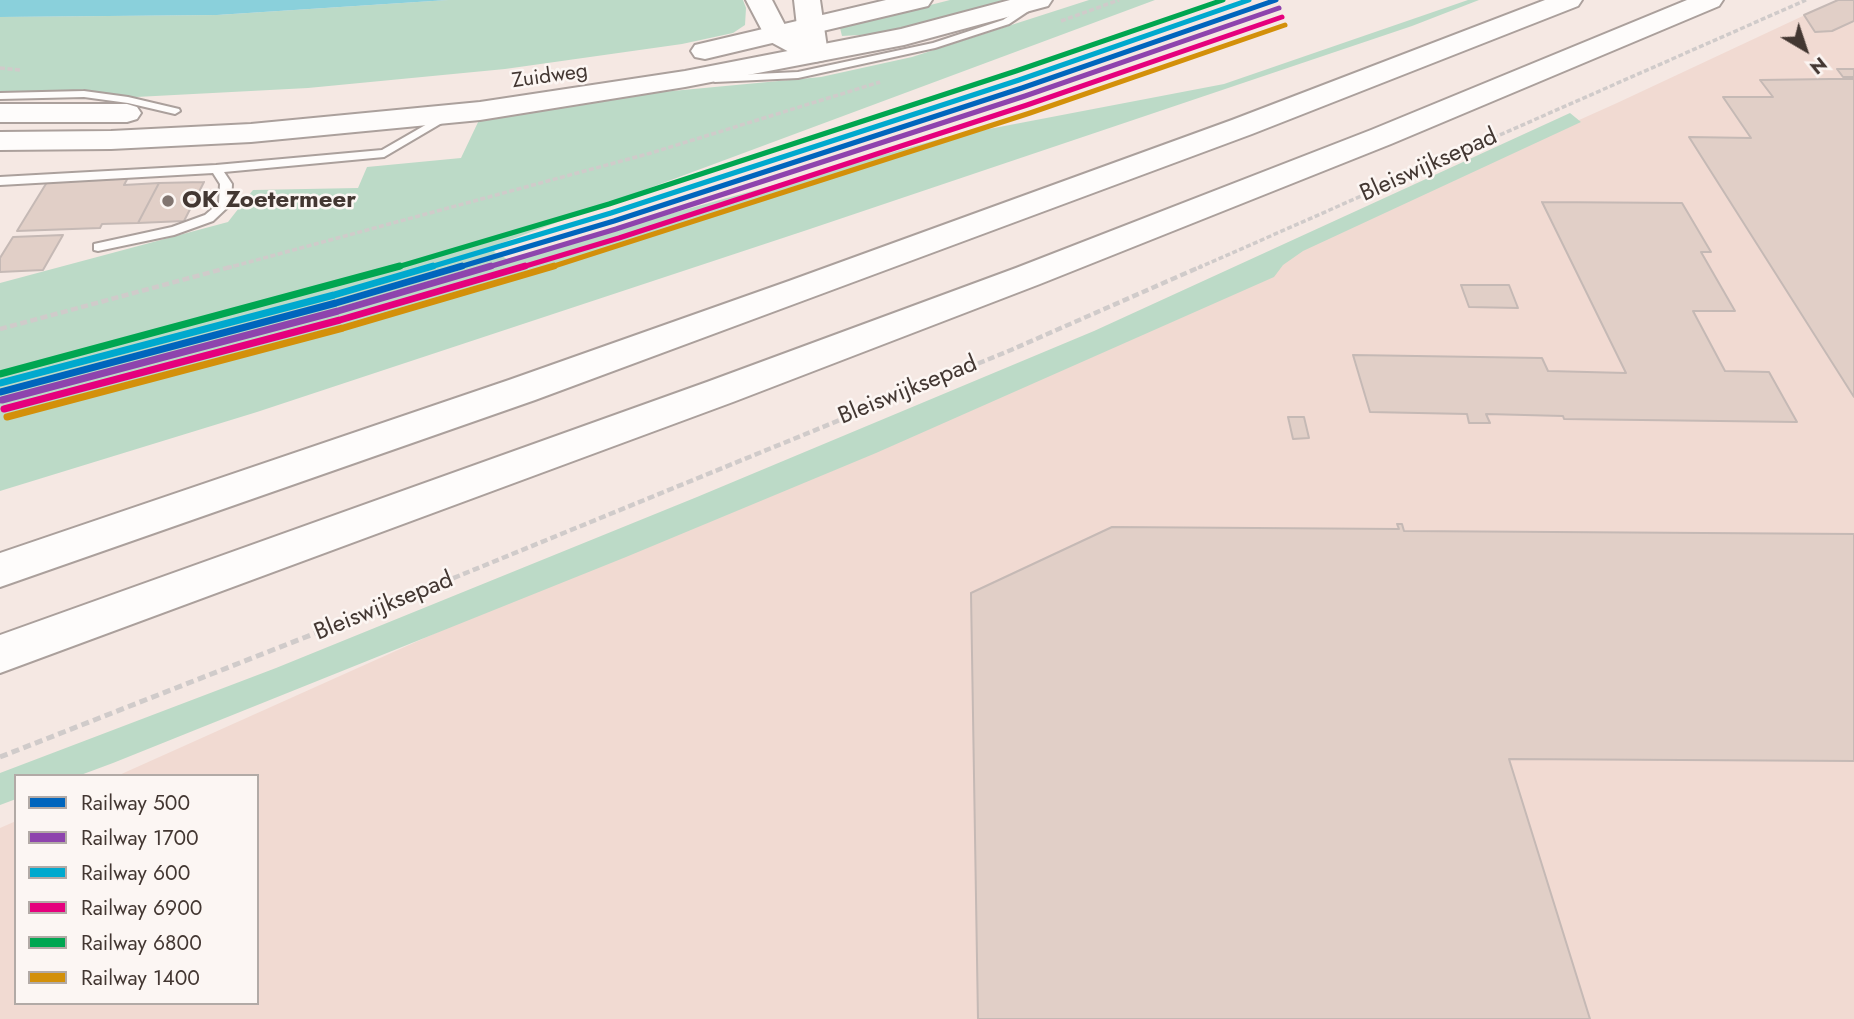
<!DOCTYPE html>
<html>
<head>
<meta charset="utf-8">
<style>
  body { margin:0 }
  #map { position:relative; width:1854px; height:1019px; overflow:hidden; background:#f5e8e3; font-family:Jost,sans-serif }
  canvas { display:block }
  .legend { position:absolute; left:14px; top:774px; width:245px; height:231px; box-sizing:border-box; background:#fcf6f3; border:2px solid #b2aaa6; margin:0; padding:9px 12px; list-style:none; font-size:21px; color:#433732 }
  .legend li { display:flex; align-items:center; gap:14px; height:35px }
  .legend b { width:35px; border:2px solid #b2aaa6 }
  .north { position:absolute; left:1770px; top:14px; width:70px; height:70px; -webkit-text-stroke:5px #fcf6f3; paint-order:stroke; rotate:141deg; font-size:19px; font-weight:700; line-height:28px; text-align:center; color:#433732 }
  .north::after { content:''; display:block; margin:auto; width:24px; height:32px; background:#433732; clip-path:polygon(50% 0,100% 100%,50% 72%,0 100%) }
</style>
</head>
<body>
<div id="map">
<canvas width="1854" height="1019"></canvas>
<ul class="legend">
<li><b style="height:9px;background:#0065bd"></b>Railway 500</li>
<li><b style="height:9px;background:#8e44ad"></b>Railway 1700</li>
<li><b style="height:9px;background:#00a9ce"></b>Railway 600</li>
<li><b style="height:9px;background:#e5007d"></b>Railway 6900</li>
<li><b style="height:9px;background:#00a651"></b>Railway 6800</li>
<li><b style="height:9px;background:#d3900a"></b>Railway 1400</li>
</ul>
<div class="north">N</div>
</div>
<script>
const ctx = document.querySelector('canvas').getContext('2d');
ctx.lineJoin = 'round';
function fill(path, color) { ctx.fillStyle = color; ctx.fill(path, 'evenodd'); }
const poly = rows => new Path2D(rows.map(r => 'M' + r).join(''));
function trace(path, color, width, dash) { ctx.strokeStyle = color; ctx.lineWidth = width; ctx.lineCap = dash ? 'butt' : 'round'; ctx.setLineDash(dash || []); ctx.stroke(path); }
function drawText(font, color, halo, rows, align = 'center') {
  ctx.font = font + ' Jost,sans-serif'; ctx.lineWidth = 5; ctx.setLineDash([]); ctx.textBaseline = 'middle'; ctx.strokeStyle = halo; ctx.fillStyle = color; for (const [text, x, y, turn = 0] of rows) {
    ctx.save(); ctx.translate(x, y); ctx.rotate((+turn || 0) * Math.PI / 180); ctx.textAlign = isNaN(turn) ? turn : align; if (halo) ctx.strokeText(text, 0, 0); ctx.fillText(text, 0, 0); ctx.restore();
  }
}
const built = poly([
  [1837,0,1854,0,1854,1019,0,1019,0,828,16,821,16,1003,257,1003,257,776,117,776,1617,103]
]);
const green = poly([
  [448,0,743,0,746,8,745,25,733,33,682,44,505,69,308,88,117,98,0,100,0,17,217,15],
  [950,0,1007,0,877,34,842,36,840,28],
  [1089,0,1155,0,499,244,494,252,507,259,947,137,1224,84,1468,0,1479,0,1412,26,807,230,257,412,0,491,0,283,228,222,253,190,358,188,367,167,461,158,480,118,651,93,821,77,912,57],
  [1570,113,1581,122,1303,251,1283,265,1274,277,876,453,626,557,113,763,78,776,16,776,16,799,0,805,0,773,276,668,697,497,1094,331]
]);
const water = poly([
  [0,0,448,0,217,15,0,17]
]);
const building = poly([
  [1838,0,1854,0,1854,21,1832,31,1815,32,1804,15,1838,0],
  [1837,69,1854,69,1854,77,1843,77,1837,69],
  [1830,79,1854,79,1854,397,1689,137,1751,138,1723,97,1773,97,1760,80,1830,79],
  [131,172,124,185,159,183,138,223,102,224,100,228,17,231,52,174,131,172],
  [204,182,184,221,138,223,159,183,204,182],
  [1542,202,1682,203,1711,252,1701,252,1735,311,1693,311,1725,371,1769,372,1797,422,1564,419,1563,416,1486,414,1490,423,1469,423,1467,414,1370,412,1353,355,1542,358,1548,371,1626,373,1542,202],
  [63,235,43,270,0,272,0,258,13,237,63,235],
  [1461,285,1509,285,1518,308,1469,307,1461,285],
  [1288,417,1304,417,1309,438,1293,439,1288,417],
  [1397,524,1402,524,1404,531,1854,534,1854,761,1509,759,1590,1019,978,1019,971,593,1112,527,1399,529,1397,524]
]);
const pathFar2 = poly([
  [1061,21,1119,0],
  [0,68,21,70],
  [227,268,651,153,880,82],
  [1198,268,1806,0]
]);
const pathFar1 = poly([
  [0,329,234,266],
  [395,602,1011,350,1202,266]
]);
const path = poly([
  [0,757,400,600]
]);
const lane = poly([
  [1034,0,1045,0,1009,24,935,48,798,78,715,82,710,79,715,76,798,72,933,43,1003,20,1034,0],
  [84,91,128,97,179,109,180,111,175,114,128,103,84,97,0,99,0,93,84,91],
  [448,112,453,115,452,117,384,157,224,172,232,184,231,204,213,221,174,235,98,251,94,250,94,244,172,227,205,215,219,203,220,184,213,173,0,185,0,177,216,165,382,150,448,112]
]);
const secondary = poly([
  [746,0,772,0,787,29,798,35,794,0,820,0,828,54,824,60,814,62,804,60,767,40,746,0]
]);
const primary = poly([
  [886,0,932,0,928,6,705,59,695,57,691,51,695,45,886,0],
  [1010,0,1052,0,1048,6,904,45,685,87,480,120,251,142,111,149,0,150,0,132,111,131,251,124,480,102,685,71,901,29,1010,0],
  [0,104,127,104,137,107,141,113,137,119,127,122,0,122,0,104]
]);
const highway = poly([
  [1545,0,1582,0,1578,6,1252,134,813,297,535,400,0,587,0,553,509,380,789,281,1232,120,1545,0],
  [1687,0,1723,0,1719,6,1391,144,1040,284,733,402,0,673,0,635,707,382,1016,268,1371,130,1687,0]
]);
const rail1Far1 = poly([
  [456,268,614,221,1022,88,1276,0]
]);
const rail1 = poly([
  [0,392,336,303,462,266]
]);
const rail2Far1 = poly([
  [485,268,616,229,1025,96,1279,8]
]);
const rail2 = poly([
  [2,400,338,311,491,266]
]);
const rail3Far1 = poly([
  [427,268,611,213,1019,80,1249,0]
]);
const rail3 = poly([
  [0,383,334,295,433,266]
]);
const rail4Far1 = poly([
  [519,268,619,238,1027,105,1282,17]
]);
const rail4 = poly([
  [4,409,340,320,525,266]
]);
const rail5Far1 = poly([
  [394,268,609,204,1016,71,1223,0]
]);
const rail5 = poly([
  [0,374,400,266]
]);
const rail6Far1 = poly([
  [548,268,1030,113,1285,25]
]);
const rail6 = poly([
  [7,417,343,328,554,266]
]);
const markers = [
  [168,201,7,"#817570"]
];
const farStreetnames = [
  ["Zuidweg",550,77,-8]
];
const streetNames = [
  ["Bleiswijksepad",1429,166,-24],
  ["Bleiswijksepad",908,391,-22],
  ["Bleiswijksepad",384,607,-22]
];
const poiNames = [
  ["OK Zoetermeer",182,201]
];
fill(built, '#f1dad2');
fill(green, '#bcdac7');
fill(water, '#8ad0db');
fill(building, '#e1cfc7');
trace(building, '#c5b9b5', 2);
trace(lane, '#aba09c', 4);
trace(secondary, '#aba09c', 4);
trace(primary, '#aba09c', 4);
trace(highway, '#aba09c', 4);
trace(pathFar2, '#d0cbca', 3.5, [5, 2.5]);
trace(pathFar1, '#d0cbca', 4.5, [7, 3.5]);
trace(path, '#d0cbca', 5, [8, 4.5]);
fill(lane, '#fefcfb');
fill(secondary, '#fefcfb');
fill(primary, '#fefcfb');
fill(highway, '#fefcfb');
trace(rail1Far1, '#0065bd', 5);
trace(rail1, '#0065bd', 7);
trace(rail2Far1, '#8e44ad', 5);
trace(rail2, '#8e44ad', 7);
trace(rail3Far1, '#00a9ce', 5);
trace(rail3, '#00a9ce', 7);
trace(rail4Far1, '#e5007d', 5);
trace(rail4, '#e5007d', 7);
trace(rail5Far1, '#00a651', 5);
trace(rail5, '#00a651', 7);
trace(rail6Far1, '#d3900a', 5);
trace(rail6, '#d3900a', 7);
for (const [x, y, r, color] of markers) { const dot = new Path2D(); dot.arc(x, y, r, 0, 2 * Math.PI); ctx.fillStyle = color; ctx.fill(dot); trace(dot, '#fcf6f3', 2.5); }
drawText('21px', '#433732', '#fcf6f3', farStreetnames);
drawText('24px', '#433732', '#fcf6f3', streetNames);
drawText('bold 24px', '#433732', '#fcf6f3', poiNames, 'left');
</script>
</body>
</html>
